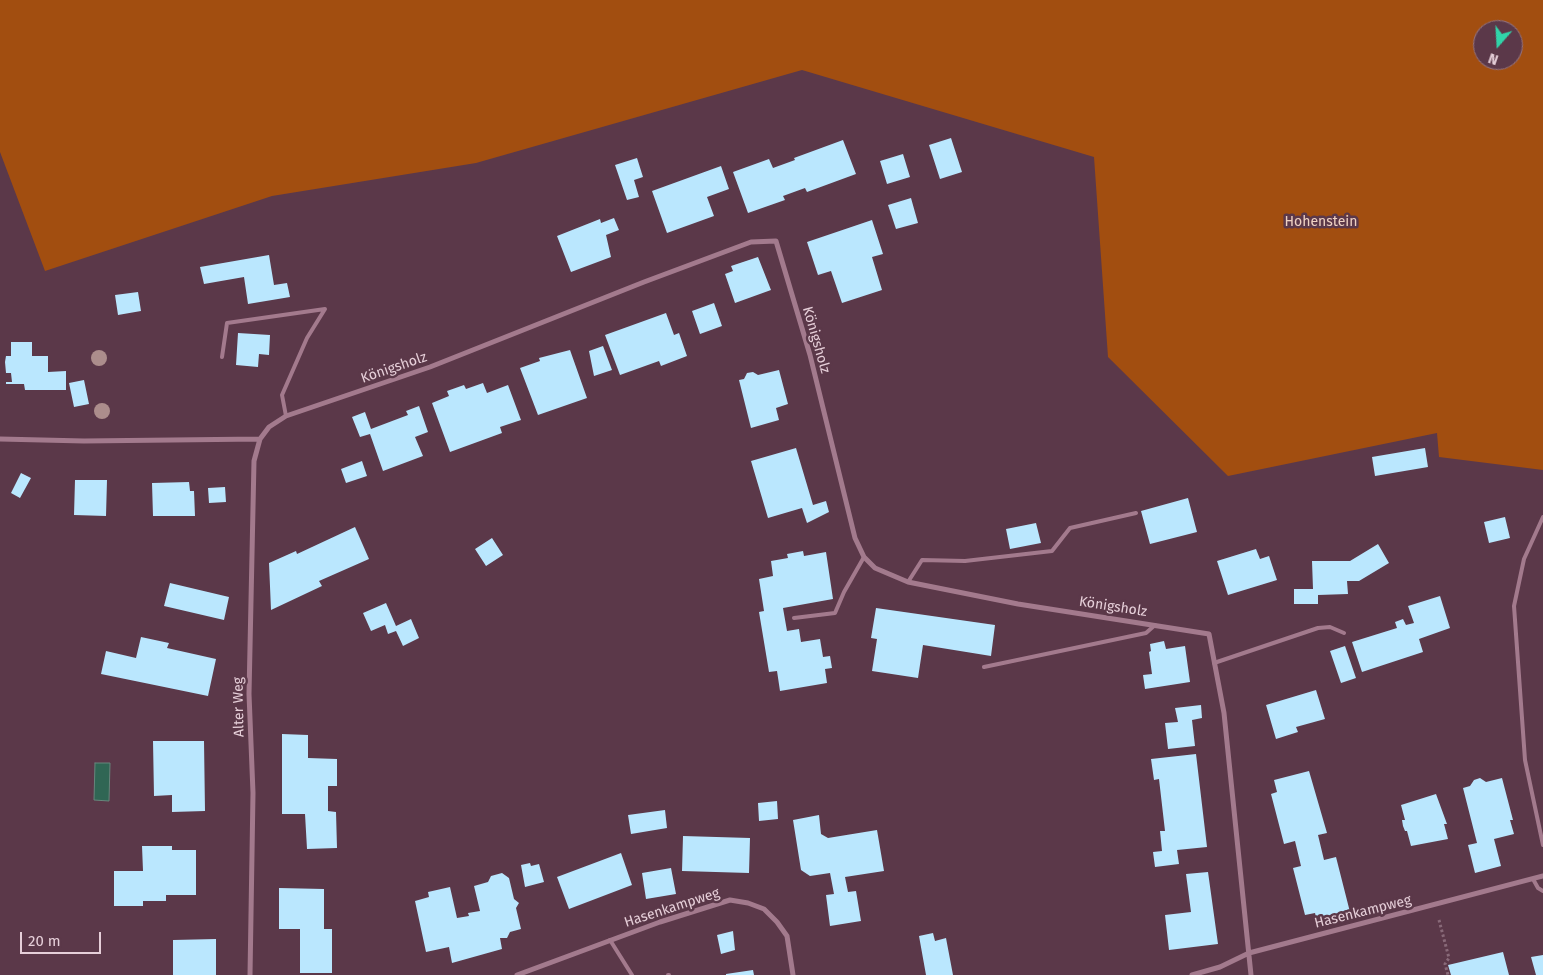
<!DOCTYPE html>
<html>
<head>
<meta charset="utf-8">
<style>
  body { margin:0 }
  #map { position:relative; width:1543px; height:975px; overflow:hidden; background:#5b3849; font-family:"Fira Sans",sans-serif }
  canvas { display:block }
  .north { position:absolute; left:1473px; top:20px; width:50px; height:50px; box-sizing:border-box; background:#5b3849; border:1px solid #937483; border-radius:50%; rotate:199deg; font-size:14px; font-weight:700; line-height:20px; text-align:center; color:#e6cfd9 }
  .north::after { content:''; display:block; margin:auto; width:18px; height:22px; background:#31d4a9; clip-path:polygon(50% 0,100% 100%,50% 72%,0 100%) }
  .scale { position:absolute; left:20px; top:932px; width:81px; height:22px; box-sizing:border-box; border:2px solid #e6cfd9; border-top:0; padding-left:6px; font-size:15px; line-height:18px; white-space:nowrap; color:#e6cfd9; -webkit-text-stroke:4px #5b3849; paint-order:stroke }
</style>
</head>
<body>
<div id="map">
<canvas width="1543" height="975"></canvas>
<div class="north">N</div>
<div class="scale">20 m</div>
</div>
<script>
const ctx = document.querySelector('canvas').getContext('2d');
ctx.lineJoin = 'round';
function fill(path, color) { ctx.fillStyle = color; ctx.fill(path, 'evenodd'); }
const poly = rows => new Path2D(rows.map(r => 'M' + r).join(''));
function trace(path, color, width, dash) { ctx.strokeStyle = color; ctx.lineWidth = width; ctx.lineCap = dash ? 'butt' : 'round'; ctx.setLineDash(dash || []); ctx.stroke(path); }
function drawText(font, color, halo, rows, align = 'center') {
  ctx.font = font + ' "Fira Sans",sans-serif'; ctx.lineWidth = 5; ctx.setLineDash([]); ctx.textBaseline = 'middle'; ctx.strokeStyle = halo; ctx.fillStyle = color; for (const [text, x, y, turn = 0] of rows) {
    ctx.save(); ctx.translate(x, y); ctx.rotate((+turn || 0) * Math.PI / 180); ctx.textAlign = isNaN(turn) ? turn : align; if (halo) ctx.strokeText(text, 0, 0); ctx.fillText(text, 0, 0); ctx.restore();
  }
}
const green = poly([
  [0,0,1543,0,1543,470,1439,457,1437,433,1228,476,1108,357,1094,157,802,70,476,163,272,196,45,271,0,152],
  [1483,30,1513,30,1513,60,1483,60]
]);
const water = poly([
  [95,763,110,763,109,801,94,800,95,763]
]);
const building = poly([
  [951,138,962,172,940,179,929,145],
  [843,140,856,174,807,192,805,188,783,196,785,200,748,213,733,172,769,159,773,168,795,160,794,158],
  [903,154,910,177,887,184,880,161],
  [637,158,643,177,634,180,639,197,627,200,615,165],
  [721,166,729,189,707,197,714,216,667,233,652,191],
  [911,198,918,223,896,229,888,205],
  [614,218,619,230,606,235,611,257,571,272,557,236,600,219,601,223],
  [872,220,883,254,872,257,882,290,842,303,831,271,818,275,807,242],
  [269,255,274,285,287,283,290,297,248,304,244,277,204,284,200,267],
  [758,257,771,290,735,303,725,274,733,271,731,266],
  [138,292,141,311,118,315,115,295],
  [714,303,722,326,700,334,692,311],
  [666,313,674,335,679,333,687,356,661,366,659,361,620,375,605,335],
  [238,333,270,335,269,355,259,354,258,367,236,365],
  [11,342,32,342,32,356,48,356,48,372,66,371,66,390,25,390,24,384,6,384,6,382,12,382,11,373,6,373,5,362,6,356,11,356],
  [603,346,612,370,594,376,589,351],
  [570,350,587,398,538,415,520,368,540,361,539,358],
  [779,370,788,404,776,408,779,420,751,428,739,380,744,379,747,373,753,372,758,375],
  [84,380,89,404,74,407,69,383],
  [483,383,487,393,508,385,521,420,500,427,502,433,450,452,432,403,449,396,447,391,464,385,466,389],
  [419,406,428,432,415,437,423,456,383,471,370,434,360,437,352,417,365,412,371,429,408,415,406,411],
  [796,448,813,505,826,501,829,512,807,523,802,508,768,518,751,461],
  [1425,448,1428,467,1375,476,1372,457],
  [362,461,367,476,346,483,341,469],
  [21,473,31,478,20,498,11,493],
  [75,480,107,480,106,516,74,515],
  [189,482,190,491,194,491,195,516,153,516,152,483],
  [225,487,226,502,209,503,208,488],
  [1188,498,1197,532,1150,544,1141,511],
  [1505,517,1510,538,1489,543,1484,522],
  [1036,523,1041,543,1010,549,1006,529],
  [355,527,369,559,319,581,322,586,271,610,269,563,296,551,297,554],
  [492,538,503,555,486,566,475,549],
  [1378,544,1389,563,1359,581,1347,581,1348,594,1318,595,1318,604,1294,604,1294,589,1313,589,1312,561,1350,561],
  [1256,549,1260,559,1269,556,1277,580,1228,595,1217,561],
  [803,551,804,556,826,552,833,599,783,608,787,631,799,629,801,642,820,639,823,657,830,656,832,668,825,669,827,683,780,691,777,671,769,672,759,612,764,611,759,579,773,576,771,561,788,558,787,554],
  [170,583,229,597,224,620,164,606],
  [1440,596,1450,628,1419,639,1423,652,1362,672,1352,642,1397,628,1395,622,1403,619,1406,625,1414,623,1408,606],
  [386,603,396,626,411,619,419,638,403,646,396,631,388,634,385,625,371,631,363,613],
  [876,608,995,625,991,656,923,645,918,678,872,671,877,639,871,638],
  [141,637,169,643,167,648,216,659,208,696,101,674,106,651,136,658],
  [1164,641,1166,649,1185,646,1190,682,1145,689,1143,675,1152,674,1149,652,1151,651,1150,644],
  [1345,646,1356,678,1341,683,1330,651],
  [1316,690,1325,719,1296,727,1298,732,1276,739,1266,705],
  [1201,705,1202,718,1192,720,1195,746,1168,749,1165,723,1178,722,1175,708],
  [282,734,308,735,308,758,337,759,337,786,328,786,328,811,336,812,337,848,307,849,305,814,282,814],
  [153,741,204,741,205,811,172,812,172,795,154,796],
  [1196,754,1207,847,1177,850,1179,864,1155,867,1153,852,1162,851,1160,831,1165,831,1159,779,1154,780,1151,759],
  [1309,771,1327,833,1318,835,1324,860,1336,857,1351,916,1318,925,1315,913,1305,915,1293,868,1301,866,1295,841,1284,844,1271,794,1277,792,1274,780],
  [1480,778,1486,782,1502,778,1513,820,1510,820,1514,834,1494,839,1501,866,1475,873,1468,845,1477,843,1463,788,1470,786,1474,780],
  [1436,794,1447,824,1444,824,1448,839,1411,846,1407,831,1405,831,1403,826,1402,820,1405,820,1401,805],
  [777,801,778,819,759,821,758,803],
  [665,810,667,828,631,834,628,815],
  [819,815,821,834,828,838,877,830,884,871,845,877,848,892,856,891,861,921,830,926,826,895,834,894,830,873,810,876,801,870,793,820],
  [683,836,750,838,749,873,682,871],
  [142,846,172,846,172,850,196,850,196,895,166,895,166,901,143,901,143,906,114,906,114,871,143,871],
  [621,853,632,885,569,909,557,877],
  [530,863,531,866,539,864,544,882,525,887,521,865],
  [671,868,676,894,646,899,642,873],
  [1208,872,1218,944,1169,950,1165,915,1191,912,1186,874],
  [502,873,509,878,514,899,519,903,516,908,521,929,510,932,507,938,500,938,502,949,452,963,449,947,426,952,415,901,429,897,428,892,450,887,457,918,469,916,468,913,480,911,474,886,488,882,491,876],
  [279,888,324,889,324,929,332,929,332,973,300,973,300,929,279,929],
  [733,931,735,950,721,954,717,935],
  [933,933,935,941,946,938,953,975,926,975,919,936],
  [216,939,216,975,173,975,173,940],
  [1503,952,1509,975,1451,975,1448,965],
  [1543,955,1543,975,1536,975,1531,957],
  [753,970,754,975,726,975,726,974]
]);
const path = poly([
  [1439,920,1449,958,1445,964,1448,975]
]);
const service = poly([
  [222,357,227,323,325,309,307,338,282,395,286,416],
  [1543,517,1524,559,1514,606,1525,760,1543,845],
  [908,582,922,560,965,561,1052,551,1070,528,1136,513],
  [794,618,835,613,844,592,864,557],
  [1214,663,1318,628,1330,627,1344,633],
  [984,667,1146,633,1155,625],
  [1533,879,1538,888,1543,891],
  [610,940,632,975],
  [668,975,669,975]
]);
const minor = poly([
  [0,439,84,441,260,439,269,427,286,416,430,367,644,282,751,242,776,241,810,355,855,538,864,557,875,568,908,582,1018,604,1209,634,1224,713,1251,975],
  [250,975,253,793,249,694,254,461,260,439],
  [517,975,660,922,730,900,748,903,764,909,777,922,787,936,793,975],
  [1192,975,1220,967,1249,953,1543,876]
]);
const trees = [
  [99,358],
  [102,411]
];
const parkNames = [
  ["Hohenstein",1321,222]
];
const streetNames = [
  ["Königsholz",816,340,74],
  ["Königsholz",394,368,-19],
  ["Königsholz",1113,607,9],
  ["Alter Weg",239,707,-91],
  ["Hasenkampweg",672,908,-18],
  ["Hasenkampweg",1363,912,-14]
];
fill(green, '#a24e10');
fill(water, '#306654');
trace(water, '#67867c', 1);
fill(building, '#bae7fe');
trace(path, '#896a79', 3, [2.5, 2.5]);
trace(service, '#a37a8d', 4);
trace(minor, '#a37a8d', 5);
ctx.fillStyle = '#ac8d8c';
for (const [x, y] of trees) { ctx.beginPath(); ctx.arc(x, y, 8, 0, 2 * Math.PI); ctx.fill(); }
drawText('14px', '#efd2c3', '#5b3849', parkNames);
drawText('14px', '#e6cfd9', '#5b3849', streetNames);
</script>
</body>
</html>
